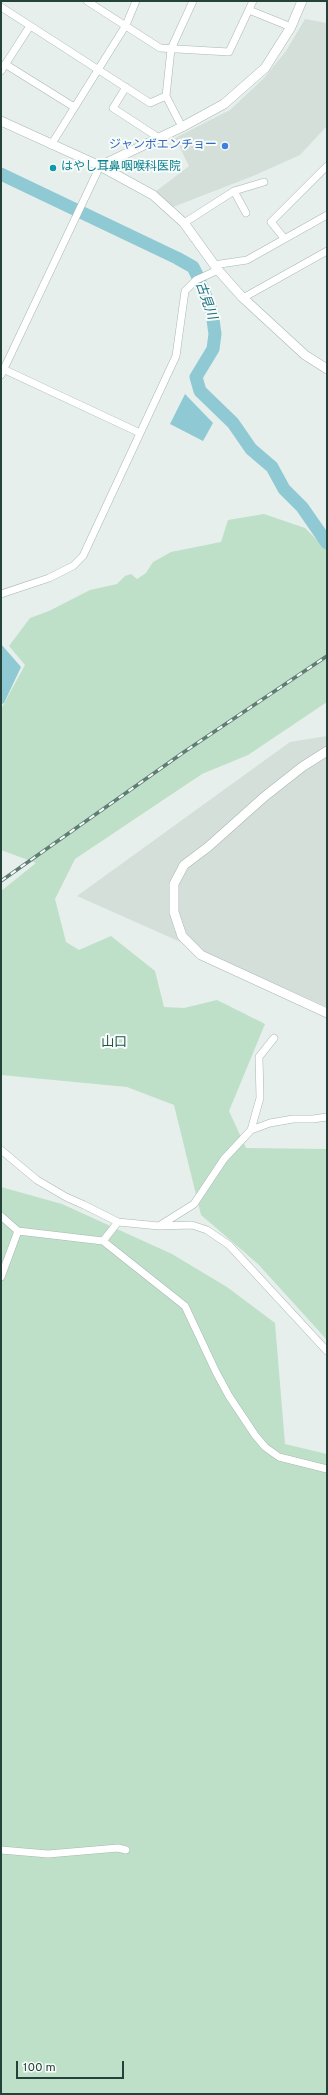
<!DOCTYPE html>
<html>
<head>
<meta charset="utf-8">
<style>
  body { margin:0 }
  #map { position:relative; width:328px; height:2095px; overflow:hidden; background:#e6efeb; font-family:Overpass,sans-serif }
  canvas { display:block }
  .frame { position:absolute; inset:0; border:2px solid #24423a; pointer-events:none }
  .scale { position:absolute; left:16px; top:2061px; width:108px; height:18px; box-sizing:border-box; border:2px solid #24423a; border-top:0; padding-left:5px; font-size:12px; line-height:14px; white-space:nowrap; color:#24423a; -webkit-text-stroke:3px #f7fbf9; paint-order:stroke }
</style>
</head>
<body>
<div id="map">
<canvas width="328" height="2095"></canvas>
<div class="frame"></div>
<div class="scale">100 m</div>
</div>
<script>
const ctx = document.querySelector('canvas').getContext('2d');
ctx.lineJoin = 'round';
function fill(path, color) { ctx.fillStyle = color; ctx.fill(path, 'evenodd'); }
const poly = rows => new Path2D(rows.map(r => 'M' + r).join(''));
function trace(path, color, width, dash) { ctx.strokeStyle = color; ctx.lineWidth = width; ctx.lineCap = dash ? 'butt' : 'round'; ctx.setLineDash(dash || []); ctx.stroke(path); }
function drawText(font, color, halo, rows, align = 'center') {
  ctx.font = font + ' Overpass,"Noto Sans JP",sans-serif'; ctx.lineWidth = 4; ctx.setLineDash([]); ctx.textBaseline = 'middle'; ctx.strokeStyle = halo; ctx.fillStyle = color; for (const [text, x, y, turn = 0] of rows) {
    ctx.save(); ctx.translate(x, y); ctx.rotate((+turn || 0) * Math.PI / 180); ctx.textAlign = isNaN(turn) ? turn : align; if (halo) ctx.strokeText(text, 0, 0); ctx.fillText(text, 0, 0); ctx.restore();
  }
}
const built = poly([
  [305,19,327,23,327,126,300,155,253,176,173,207,155,192,189,166,175,138,230,110,264,78,286,51],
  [327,736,327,1007,77,896,290,742]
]);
const green = poly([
  [264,514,305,528,327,550,327,702,248,755,202,774,75,859,55,899,66,942,79,950,111,936,155,971,164,1007,184,1008,217,1000,265,1024,229,1111,246,1148,327,1149,327,1340,258,1264,201,1215,174,1105,127,1087,1,1075,1,891,36,863,1,850,1,709,25,665,9,646,30,618,49,611,90,590,117,584,125,576,131,574,137,579,146,573,153,562,171,552,221,542,228,520],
  [1,1187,62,1204,172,1254,227,1287,275,1323,285,1444,327,1454,327,2094,1,2094]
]);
const water = poly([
  [185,394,213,423,203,441,170,424],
  [1,644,21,667,4,703,2,704]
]);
const river = poly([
  [1,174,177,258,193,267,197,275,212,312,215,334,213,349,196,377,200,391,233,423,251,449,272,467,284,489,302,507,327,543]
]);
const minor = poly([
  [87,1,160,48,229,52,253,1],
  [1,7,150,103,166,96],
  [249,10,291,27],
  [5,64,74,107],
  [1,71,30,26],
  [126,87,113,108,159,138],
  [182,127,166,96,171,49,193,1],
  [51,145,126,25,136,1],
  [234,191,246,213],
  [184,223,234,191,264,182],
  [284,238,271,222,327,166],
  [214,265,247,260,327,215],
  [243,298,327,251],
  [1,368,140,433],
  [1,375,100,166],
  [1,594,49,578,73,566,83,556,176,356,185,291,196,280,218,270],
  [251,1130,260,1098,259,1057,274,1038],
  [1,1150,37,1180,66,1197,84,1205,118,1222,159,1226,192,1225,207,1230,229,1245,327,1351],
  [1,1216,18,1231,103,1241,185,1306,216,1372,229,1396,255,1435,265,1447,279,1457,327,1469],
  [159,1226,194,1204,224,1159,251,1130,270,1123,293,1119,313,1119,327,1117],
  [103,1241,118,1222],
  [1,1277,18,1231],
  [1,1850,48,1854,118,1848,126,1850]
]);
const tertiary = poly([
  [1,121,100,166,153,195,184,223,218,270,242,297,305,355,327,369],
  [100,166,182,127,224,104,265,68,291,27,302,1],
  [327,751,302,767,264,797,208,847,184,865,174,884,174,912,182,936,201,955,327,1013]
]);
const rail = poly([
  [1,881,184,752,327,656]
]);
const markers = [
  [225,146,4,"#3f7fe0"],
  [53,168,4,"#0f9aa8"]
];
const shopNames = [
  ["ジャンボエンチョー",217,146]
];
const cultureNames = [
  ["はやし耳鼻咽喉科医院",61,168]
];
const waterNames = [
  ["古見川",205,301,70]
];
const neighbourhoodNames = [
  ["山口",114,1043]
];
fill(built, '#d4dfda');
fill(green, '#bfe0c8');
fill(water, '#8ec9d4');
trace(river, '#8ec9d4', 13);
trace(minor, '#a8b8b2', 8);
trace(tertiary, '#a8b8b2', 10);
trace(minor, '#fff', 7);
trace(tertiary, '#fff', 9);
trace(rail, '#5f7d75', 3.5);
trace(rail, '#f7fbf9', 2, [6]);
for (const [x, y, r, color] of markers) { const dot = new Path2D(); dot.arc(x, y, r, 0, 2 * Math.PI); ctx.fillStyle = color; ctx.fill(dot); trace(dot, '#f7fbf9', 1.5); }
drawText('12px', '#366cbe', '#f7fbf9', shopNames, 'right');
drawText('12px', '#0d838f', '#f7fbf9', cultureNames, 'left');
drawText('italic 13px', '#1c6f80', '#f7fbf9', waterNames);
drawText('13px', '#1f5548', '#f7fbf9', neighbourhoodNames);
</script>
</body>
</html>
